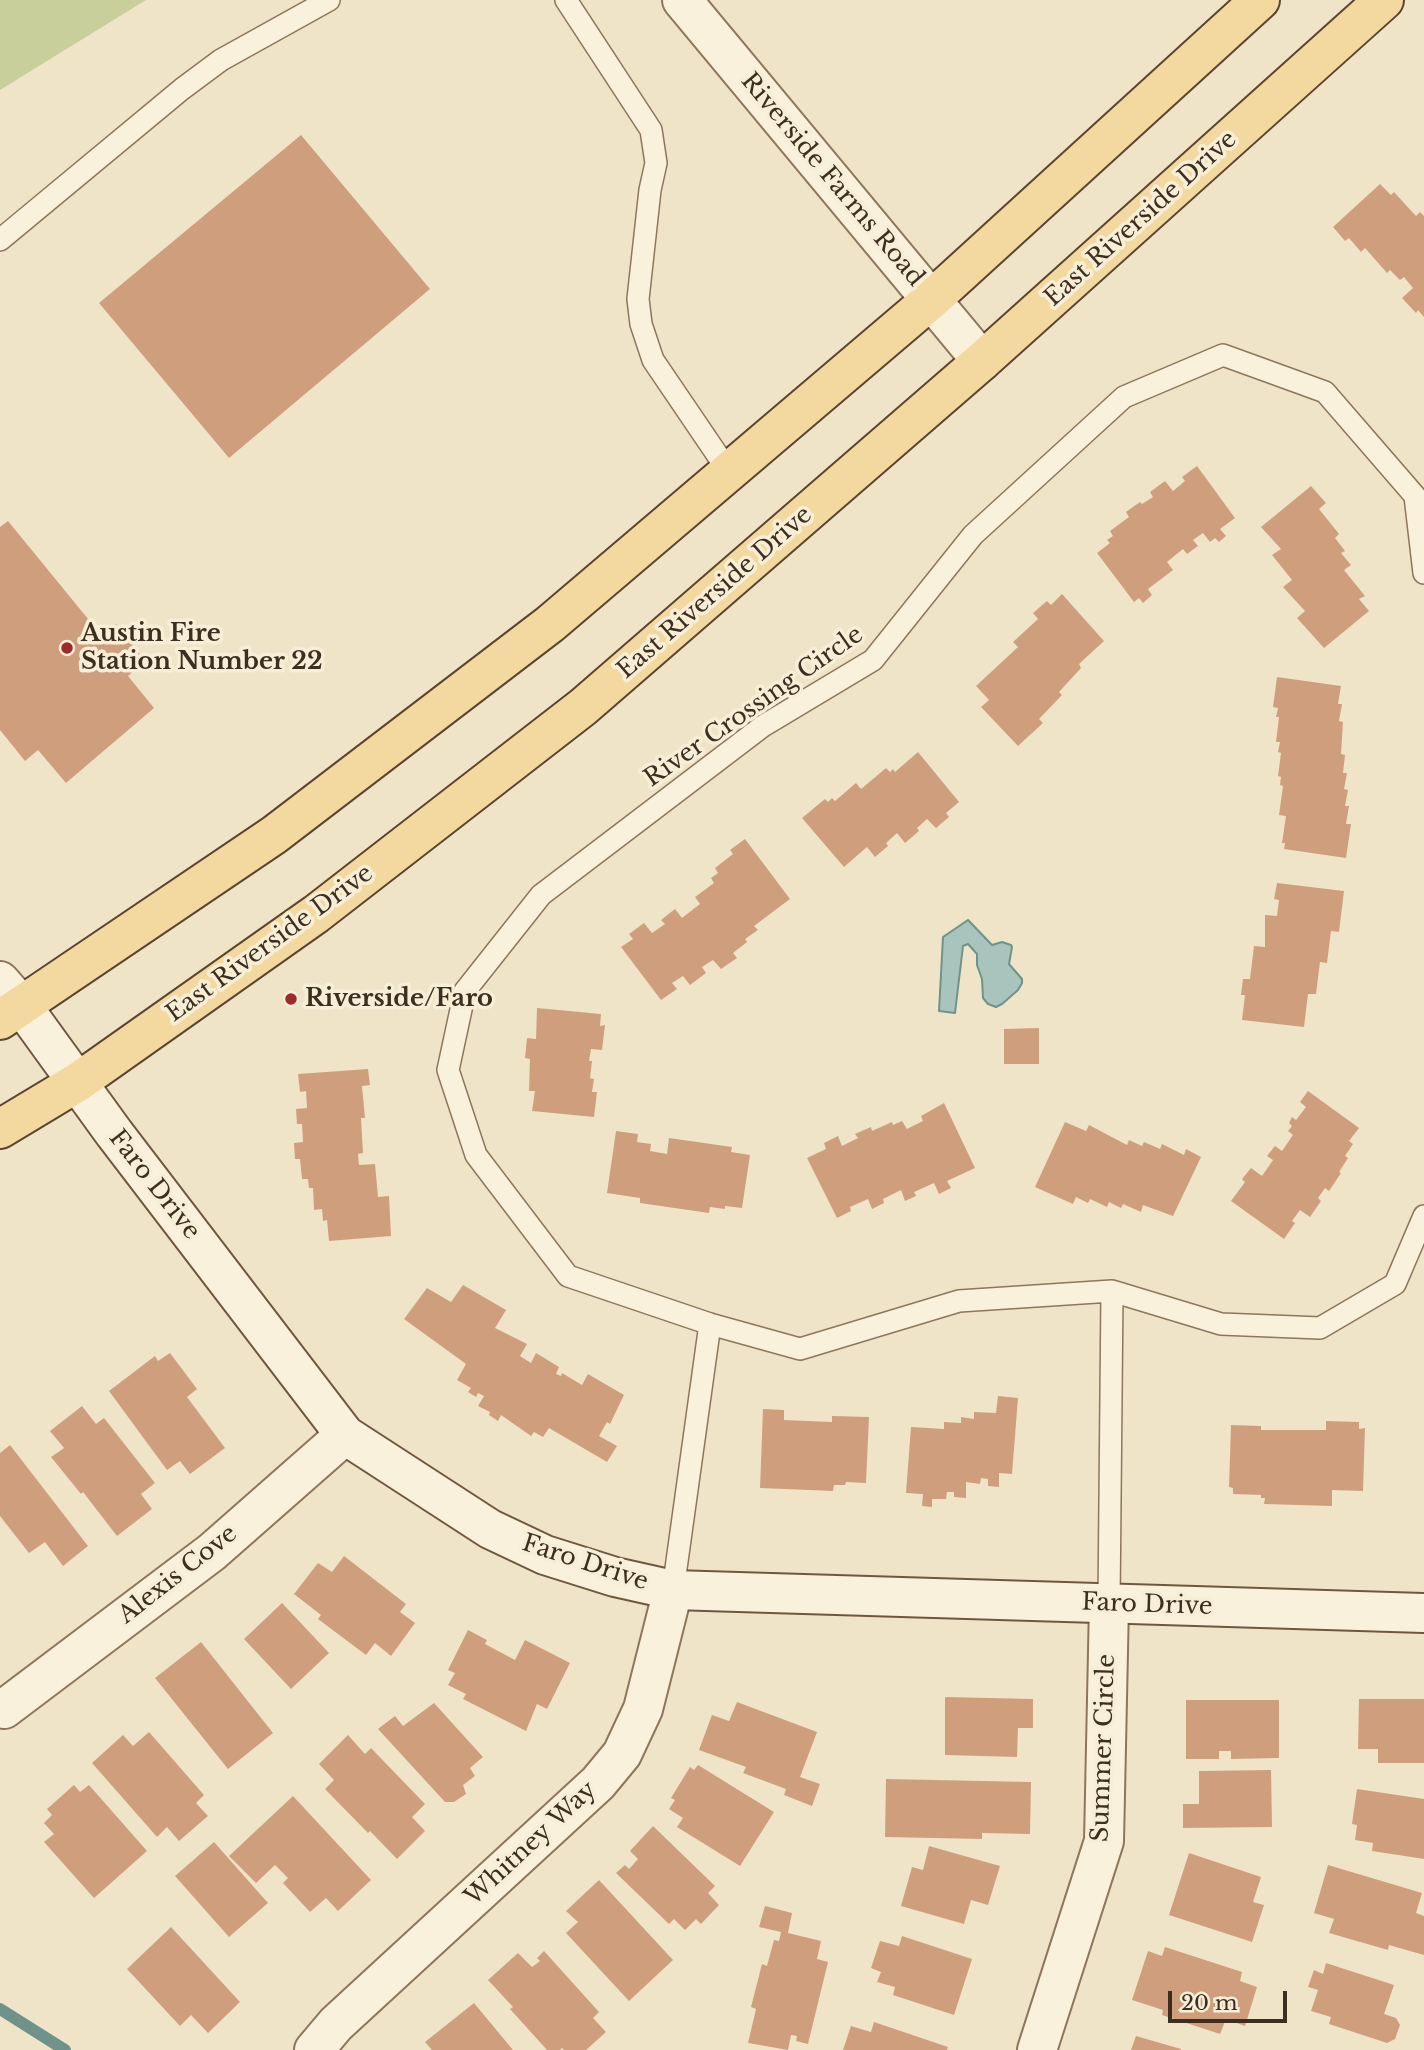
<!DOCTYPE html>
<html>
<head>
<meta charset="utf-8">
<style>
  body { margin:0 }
  #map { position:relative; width:1424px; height:2050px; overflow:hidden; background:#f0e4c8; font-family:"Libre Baskerville",serif }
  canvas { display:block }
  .scale { position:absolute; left:1168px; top:1991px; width:119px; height:32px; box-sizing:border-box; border:4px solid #3d2e20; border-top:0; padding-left:9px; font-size:21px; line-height:24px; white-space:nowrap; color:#3d2e20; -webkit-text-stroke:5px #f7eed8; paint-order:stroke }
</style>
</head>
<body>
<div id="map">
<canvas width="1424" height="2050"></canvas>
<div class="scale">20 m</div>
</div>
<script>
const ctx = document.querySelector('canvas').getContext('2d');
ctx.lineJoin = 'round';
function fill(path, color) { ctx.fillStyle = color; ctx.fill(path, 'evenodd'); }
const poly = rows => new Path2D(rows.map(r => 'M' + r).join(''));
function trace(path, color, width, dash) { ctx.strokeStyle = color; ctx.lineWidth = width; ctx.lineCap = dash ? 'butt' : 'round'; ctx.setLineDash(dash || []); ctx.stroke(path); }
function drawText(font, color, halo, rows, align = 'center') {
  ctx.font = font + ' "Libre Baskerville",serif'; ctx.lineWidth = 7; ctx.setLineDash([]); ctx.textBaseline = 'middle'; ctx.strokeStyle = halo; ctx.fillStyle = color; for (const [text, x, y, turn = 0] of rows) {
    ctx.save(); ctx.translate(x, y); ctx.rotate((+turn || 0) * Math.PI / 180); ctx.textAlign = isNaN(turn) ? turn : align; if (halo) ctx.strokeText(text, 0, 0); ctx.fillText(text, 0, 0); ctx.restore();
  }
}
const green = poly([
  [0,0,146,0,0,90]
]);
const water = poly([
  [968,920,992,945,1002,942,1011,945,1012,947,1009,964,1022,979,1022,983,1018,990,1002,1004,996,1007,988,1004,983,998,982,979,977,965,977,954,968,944,963,946,955,1013,939,1011,943,937,968,920]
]);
const stream = poly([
  [0,2009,65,2050]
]);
const building = poly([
  [301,135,430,289,229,458,99,303],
  [1380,184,1391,195,1394,192,1416,216,1420,212,1424,216,1424,317,1418,310,1416,313,1402,298,1413,288,1404,277,1400,280,1390,270,1387,273,1365,248,1361,252,1349,238,1345,241,1333,227],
  [1197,466,1235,518,1220,529,1226,536,1219,542,1215,538,1210,542,1203,533,1193,540,1198,546,1187,554,1183,549,1167,562,1173,570,1148,589,1152,595,1143,603,1139,598,1134,602,1097,553,1110,543,1107,540,1113,536,1110,531,1129,517,1126,512,1140,502,1142,504,1153,497,1150,492,1165,481,1173,491,1185,481,1182,477],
  [1311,486,1326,503,1319,509,1339,534,1335,538,1345,551,1341,553,1351,565,1344,570,1365,596,1359,599,1369,611,1324,648,1297,618,1305,611,1283,587,1292,580,1272,555,1281,549,1261,527],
  [8,521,102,636,116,624,145,661,128,676,154,708,66,783,38,750,25,761,0,730,0,527],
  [1062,594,1104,641,1079,664,1081,668,1059,692,1062,695,1039,719,1043,723,1018,746,981,707,989,700,976,686,1018,647,1013,642,1038,619,1033,613,1047,601,1051,605],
  [1277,677,1341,686,1338,704,1342,704,1339,721,1343,722,1341,754,1345,755,1343,773,1347,773,1344,789,1348,790,1345,806,1349,806,1346,824,1351,824,1346,858,1284,849,1285,843,1282,843,1286,816,1279,815,1283,786,1280,785,1281,777,1278,776,1281,753,1278,752,1280,742,1276,742,1279,717,1276,717,1278,708,1273,707],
  [918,752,959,802,946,813,949,817,936,828,927,819,917,828,919,831,905,843,897,833,886,843,888,846,875,857,867,847,844,867,802,818,825,799,828,802,832,798,835,801,856,783,861,789,886,768,890,772,893,769,895,772],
  [745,839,790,899,754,926,758,930,745,939,747,942,733,953,737,958,721,969,713,960,702,967,706,973,690,985,683,976,672,983,677,989,661,1000,621,947,633,939,629,934,644,923,652,933,665,924,661,920,675,909,682,918,700,904,695,897,714,883,711,878,718,873,715,868,733,854,730,850],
  [1277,883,1344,891,1339,932,1331,931,1327,963,1320,962,1316,994,1308,994,1304,1027,1242,1020,1245,995,1241,995,1243,979,1250,979,1254,946,1265,947,1265,915,1277,916,1279,900,1274,899],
  [537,1008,601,1014,600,1026,605,1025,602,1050,591,1049,589,1061,592,1061,590,1078,594,1079,592,1092,597,1092,594,1117,532,1111,535,1091,529,1091,530,1059,525,1058,527,1038,536,1039],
  [1039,1028,1039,1064,1004,1064,1004,1029],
  [368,1069,370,1085,362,1086,365,1118,361,1118,363,1153,358,1154,359,1165,375,1164,378,1197,389,1196,391,1236,329,1241,327,1220,323,1221,322,1209,314,1210,313,1188,309,1188,308,1179,302,1179,300,1159,295,1159,294,1143,303,1142,302,1124,297,1124,296,1109,307,1108,306,1091,300,1092,298,1074],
  [1308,1091,1359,1128,1349,1141,1353,1144,1345,1156,1348,1158,1339,1172,1341,1173,1329,1191,1325,1188,1318,1198,1321,1201,1310,1217,1300,1210,1292,1221,1295,1223,1284,1239,1231,1201,1245,1182,1242,1179,1251,1168,1262,1176,1273,1160,1267,1156,1275,1146,1282,1151,1293,1135,1288,1131,1292,1126,1289,1123,1292,1117,1296,1120,1306,1107,1300,1102],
  [944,1103,975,1168,947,1181,951,1188,939,1194,934,1183,914,1192,916,1196,905,1201,901,1190,883,1199,884,1203,872,1209,868,1199,850,1207,851,1211,837,1218,807,1158,826,1149,824,1143,838,1136,842,1146,858,1138,855,1134,871,1127,872,1131,892,1122,893,1125,902,1121,907,1129,923,1121,921,1116],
  [1065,1122,1086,1131,1089,1125,1127,1145,1129,1140,1142,1146,1144,1142,1160,1149,1162,1144,1184,1155,1186,1149,1201,1157,1173,1216,1143,1205,1141,1212,1123,1204,1121,1208,1109,1202,1107,1207,1090,1199,1088,1203,1076,1197,1073,1204,1035,1187],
  [616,1131,638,1134,637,1142,651,1144,650,1151,667,1154,669,1138,732,1147,731,1152,750,1155,742,1208,725,1206,725,1209,710,1207,709,1213,640,1203,640,1198,607,1193],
  [463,1285,506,1310,495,1328,527,1344,520,1356,531,1363,536,1353,559,1367,556,1374,561,1376,562,1373,582,1385,588,1374,624,1395,610,1424,607,1422,599,1436,617,1446,607,1462,549,1428,543,1437,534,1432,531,1436,501,1415,498,1421,489,1415,490,1412,478,1406,484,1396,478,1393,476,1397,468,1392,471,1388,457,1380,466,1364,404,1319,427,1288,451,1302],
  [170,1353,197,1389,187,1397,225,1448,190,1474,180,1461,167,1470,109,1391,155,1356,158,1361],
  [998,1396,1018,1398,1012,1474,999,1473,999,1487,988,1486,988,1479,981,1478,980,1484,966,1482,966,1498,954,1497,954,1492,947,1492,946,1499,932,1499,932,1507,922,1506,923,1494,906,1493,911,1427,944,1429,944,1422,961,1423,961,1417,974,1419,974,1412,996,1413],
  [82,1406,96,1424,104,1418,155,1483,141,1494,152,1509,117,1536,83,1492,81,1494,51,1457,64,1448,50,1431],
  [763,1409,784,1410,784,1420,832,1422,832,1416,869,1417,866,1483,846,1482,845,1485,834,1485,833,1491,760,1488],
  [1326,1421,1359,1422,1359,1429,1365,1428,1363,1491,1332,1490,1332,1506,1264,1504,1265,1498,1261,1498,1261,1495,1233,1494,1233,1488,1229,1487,1231,1425,1261,1426,1261,1430,1326,1430],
  [10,1445,88,1546,63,1566,45,1542,29,1553,0,1516,0,1453],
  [344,1556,406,1604,400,1612,415,1623,391,1656,375,1643,366,1655,318,1619,321,1615,294,1594,318,1563,332,1572],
  [282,1603,329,1653,291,1689,244,1639],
  [468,1630,487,1640,485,1644,515,1660,525,1640,570,1663,547,1709,537,1704,526,1731,463,1699,466,1694,448,1685,455,1673,448,1670],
  [201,1642,273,1733,228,1769,155,1678],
  [945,1697,1033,1699,1033,1728,1018,1728,1017,1757,945,1755],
  [1359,1699,1424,1699,1424,1763,1378,1763,1378,1749,1358,1749],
  [1186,1700,1279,1700,1279,1758,1231,1759,1231,1751,1219,1751,1219,1759,1186,1759],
  [737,1702,817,1732,800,1777,820,1784,812,1806,784,1795,786,1789,743,1773,746,1767,699,1750,712,1715,729,1721],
  [434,1703,483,1757,470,1768,475,1776,463,1785,466,1794,454,1802,445,1802,378,1729,395,1716,403,1726],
  [149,1732,204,1795,196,1803,208,1816,179,1841,167,1827,157,1837,92,1763,123,1735,133,1746],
  [348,1735,365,1754,371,1748,425,1804,412,1817,425,1831,397,1859,370,1831,368,1833,325,1789,334,1780,319,1764],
  [698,1765,774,1812,740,1866,677,1827,683,1818,669,1809,675,1800,671,1798,690,1767,694,1770],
  [1271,1770,1272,1827,1183,1828,1183,1804,1199,1804,1199,1771],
  [886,1779,1031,1782,1030,1834,982,1833,982,1839,885,1837],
  [74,1785,80,1792,89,1785,147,1851,94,1898,44,1842,54,1834,44,1823,52,1815,47,1809],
  [1357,1789,1424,1799,1424,1859,1372,1851,1373,1843,1355,1840,1357,1825,1352,1824],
  [293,1796,371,1880,338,1911,326,1898,310,1912,283,1883,288,1878,275,1865,256,1883,229,1856],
  [653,1826,715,1886,708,1893,719,1905,701,1924,696,1919,685,1930,674,1919,669,1924,616,1873,625,1865,629,1869,638,1859,630,1851],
  [214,1842,268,1903,229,1937,175,1876],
  [929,1846,1000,1866,988,1905,971,1900,964,1924,901,1906,912,1867,923,1870],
  [1189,1853,1261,1877,1253,1902,1264,1905,1252,1942,1169,1915],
  [1328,1865,1422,1893,1416,1913,1424,1916,1424,1955,1389,1945,1388,1950,1329,1933,1334,1919,1314,1913],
  [599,1880,673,1960,629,2001,566,1933,578,1922,566,1911],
  [765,1906,792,1913,788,1933,821,1941,817,1959,828,1962,808,2044,796,2041,797,2036,791,2035,788,2050,748,2043,756,2009,751,2007,762,1964,767,1966,774,1940,779,1941,781,1932,759,1927],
  [171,1927,240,2002,208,2033,191,2015,180,2026,127,1969],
  [902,1936,972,1959,954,2015,893,1995,895,1987,877,1982,881,1972,871,1968,880,1941,899,1946],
  [1165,1947,1242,1972,1240,1981,1257,1987,1245,2026,1226,2019,1220,2034,1162,2015,1163,2010,1132,2000,1148,1951,1162,1956],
  [544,1951,599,2012,593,2018,606,2032,586,2050,564,2050,562,2048,560,2050,547,2050,510,2009,513,2007,488,1980,518,1953,532,1967,540,1961,537,1958],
  [1326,1963,1394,1985,1384,2014,1396,2018,1400,2025,1395,2039,1387,2043,1329,2024,1331,2017,1311,2011,1318,1990,1308,1987,1314,1970,1323,1974],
  [474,2003,513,2050,432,2050,425,2042],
  [874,2022,948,2047,947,2050,843,2050,851,2026,871,2032],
  [1136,2036,1181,2049,1181,2050,1131,2050]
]);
const lane = poly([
  [566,0,651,130,656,163,650,190,638,299,641,324,653,360,729,472],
  [0,240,182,89,221,60,329,0],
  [1424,573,1415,496,1325,392,1223,355,1124,397,973,535,873,660,763,726,541,895,465,991,448,1070,476,1155,568,1276,710,1324,800,1349,959,1301,1112,1291,1221,1324,1320,1328,1395,1284,1424,1216],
  [673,1590,710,1324],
  [1109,1604,1112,1291]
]);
const street = poly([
  [682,0,982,361],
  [0,981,22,1006],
  [4,1709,212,1552,345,1435],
  [314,2050,336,2024,598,1783,622,1754,643,1709,673,1590],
  [1037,2050,1104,1841,1109,1604]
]);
const secondary = poly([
  [22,1006,114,1133,345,1435,490,1529,545,1555,615,1577,673,1590,1424,1613]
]);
const primary = poly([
  [0,1020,274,835,550,624,932,299,1260,0],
  [0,1129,78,1082,316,914,583,707,982,361,1384,0]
]);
const markers = [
  [67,648,7,"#9e2a2b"],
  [291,999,7,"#9e2a2b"]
];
const streetNames = [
  ["Riverside Farms Road",832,180,50],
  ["East Riverside Drive",1141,219,-42],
  ["East Riverside Drive",715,593,-41],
  ["River Crossing Circle",754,707,-35],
  ["East Riverside Drive",270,944,-36],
  ["Faro Drive",154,1185,52],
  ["Faro Drive",585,1563,18],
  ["Alexis Cove",178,1575,-38],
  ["Faro Drive",1147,1605,2],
  ["Summer Circle",1104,1748,-88],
  ["Whitney Way",531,1844,-43]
];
const poiNames = [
  ["Austin Fire",81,634],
  ["Station Number 22",81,662],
  ["Riverside/Faro",305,999]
];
fill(green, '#c9cf9b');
fill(water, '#a9c4bc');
trace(water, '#6f938a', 2);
trace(stream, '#6f938a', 12);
fill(building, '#cf9f7d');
trace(lane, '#8d765c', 24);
trace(street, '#8d765c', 42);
trace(secondary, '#6f573f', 42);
trace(primary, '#5b4430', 42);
trace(lane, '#faf1dc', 21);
trace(street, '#faf1dc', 38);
trace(secondary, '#faf1dc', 38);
trace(primary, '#f3d9a0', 38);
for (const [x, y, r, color] of markers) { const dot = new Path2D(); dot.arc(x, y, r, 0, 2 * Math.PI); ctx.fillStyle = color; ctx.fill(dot); trace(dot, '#f7eed8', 2.5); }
drawText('24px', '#3d2e20', '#f7eed8', streetNames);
drawText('bold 24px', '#3d2e20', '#f7eed8', poiNames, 'left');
</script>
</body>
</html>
